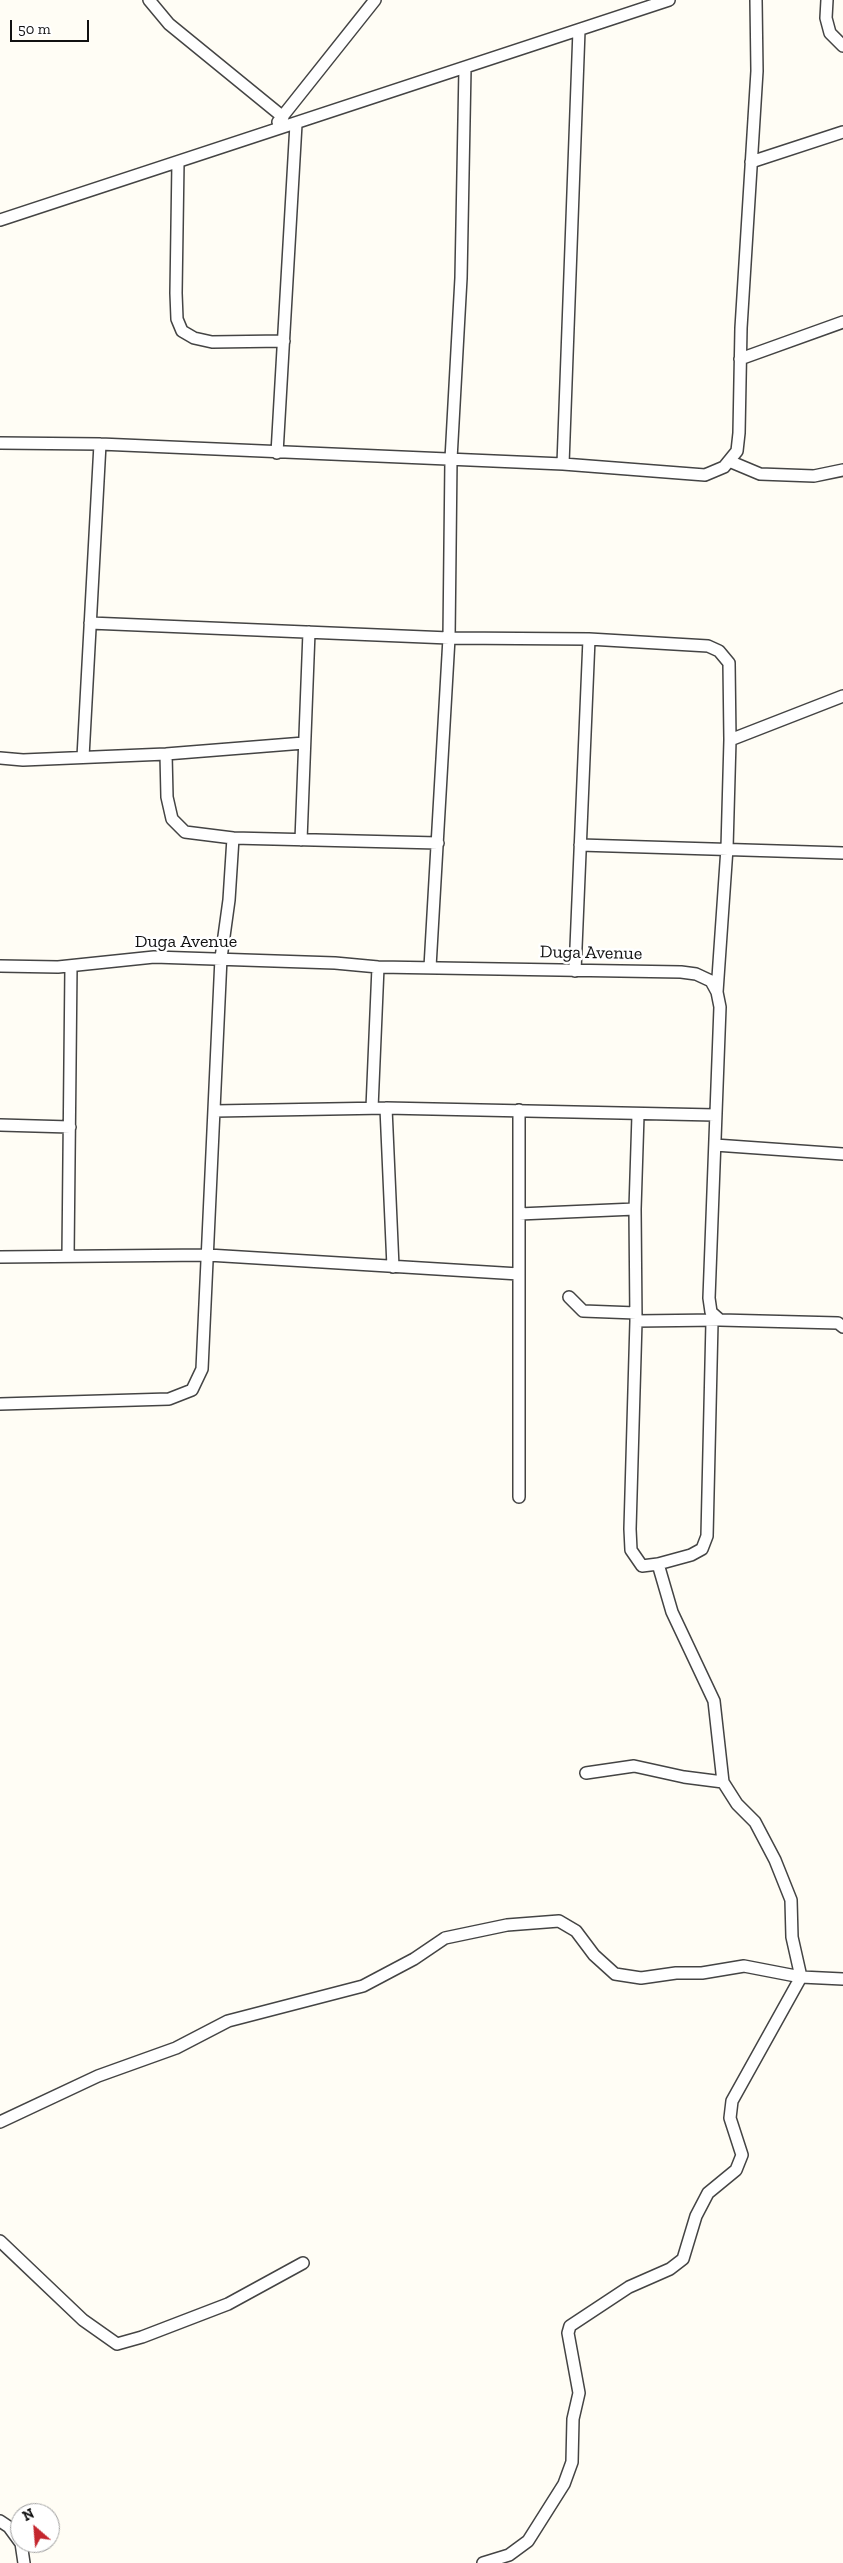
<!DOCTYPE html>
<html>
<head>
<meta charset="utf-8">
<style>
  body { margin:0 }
  #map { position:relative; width:843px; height:2563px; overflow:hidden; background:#fffdf5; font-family:"Zilla Slab",serif }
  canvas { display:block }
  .north { position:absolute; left:10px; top:2503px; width:50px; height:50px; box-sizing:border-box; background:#fff; border:1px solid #a0a0a0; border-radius:50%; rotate:333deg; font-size:14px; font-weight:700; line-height:20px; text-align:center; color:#111 }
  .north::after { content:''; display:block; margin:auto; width:18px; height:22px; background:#c4262e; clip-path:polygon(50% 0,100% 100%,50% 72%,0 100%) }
  .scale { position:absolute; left:10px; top:20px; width:79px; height:22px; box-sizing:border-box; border:2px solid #111; border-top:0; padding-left:6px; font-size:15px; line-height:18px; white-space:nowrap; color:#111; -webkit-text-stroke:4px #fff; paint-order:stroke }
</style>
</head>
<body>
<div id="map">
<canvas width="843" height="2563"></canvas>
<div class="north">N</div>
<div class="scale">50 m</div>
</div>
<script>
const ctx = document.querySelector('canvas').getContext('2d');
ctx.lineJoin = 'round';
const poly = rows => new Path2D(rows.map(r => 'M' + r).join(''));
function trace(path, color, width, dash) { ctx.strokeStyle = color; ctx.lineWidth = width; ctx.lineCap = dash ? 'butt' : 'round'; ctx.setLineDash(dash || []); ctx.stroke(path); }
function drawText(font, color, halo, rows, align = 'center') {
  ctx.font = font + ' "Zilla Slab",serif'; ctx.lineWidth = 5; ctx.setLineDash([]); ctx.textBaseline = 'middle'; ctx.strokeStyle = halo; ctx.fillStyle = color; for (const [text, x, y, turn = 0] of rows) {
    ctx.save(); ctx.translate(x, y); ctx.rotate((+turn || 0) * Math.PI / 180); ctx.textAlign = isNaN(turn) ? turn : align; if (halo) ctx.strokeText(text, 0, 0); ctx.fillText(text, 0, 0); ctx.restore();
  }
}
const street = poly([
  [149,0,169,24,283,117],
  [827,0,826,18,830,33,843,46],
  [278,122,375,0],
  [178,162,176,293,177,319,182,331,194,338,212,342,284,341],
  [751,162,843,132],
  [0,220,669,0],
  [740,359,843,322],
  [0,443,100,444,563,464,705,475,724,467,737,451,739,433,741,328,757,71,756,0],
  [277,453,296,124],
  [729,461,760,474,814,476,843,470],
  [563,464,579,30],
  [90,623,449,638,589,639,708,646,719,651,729,663,730,740,727,848,717,992],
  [730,740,843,696],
  [83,757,100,444],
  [0,758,23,760,166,754,304,743],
  [233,838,438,843],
  [301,840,309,632],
  [580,845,843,853],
  [0,966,58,967,154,957,335,963,378,967,681,972,696,974,711,981,717,992,720,1007,709,1298,711,1312,720,1320,838,1323,843,1327],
  [430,967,449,638,451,459,461,278,465,68],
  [575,971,589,639],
  [372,1108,378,967],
  [386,1108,393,1267],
  [519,1110,519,1497],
  [215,1111,386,1108,715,1115],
  [638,1115,635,1209,636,1321,630,1529,631,1550,642,1566,658,1564,691,1555,702,1549,707,1536,712,1322],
  [0,1125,70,1127],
  [715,1145,843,1154],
  [519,1214,635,1209],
  [68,1256,71,966],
  [0,1257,208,1255,519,1274],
  [569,1297,583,1311,636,1313],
  [636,1321,718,1320],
  [0,1404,169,1399,192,1390,202,1369,221,958,229,900,233,838,185,832,172,819,167,797,166,754],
  [586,1773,634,1766,684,1777,723,1782],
  [0,2122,98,2076,176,2048,228,2021,363,1986,414,1959,445,1938,507,1925,559,1921,576,1931,594,1955,615,1974,641,1978,676,1973,702,1973,744,1966,801,1977,843,1979],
  [0,2241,83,2320,117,2344,142,2337,228,2304,303,2263],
  [0,2521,9,2527,20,2542],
  [21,2543,24,2563],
  [483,2563,509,2555,528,2541,564,2484,572,2462,573,2419,579,2393,568,2333,570,2326,629,2287,670,2269,683,2259,696,2216,708,2193,736,2170,742,2155,730,2118,732,2101,801,1977,792,1937,791,1900,775,1860,755,1822,737,1804,723,1782,714,1701,672,1612,658,1564]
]);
const streetNames = [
  ["Duga Avenue",186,942],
  ["Duga Avenue",591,953,1]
];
trace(street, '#444', 14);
trace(street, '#fff', 11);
drawText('18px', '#111', '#fff', streetNames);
</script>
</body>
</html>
